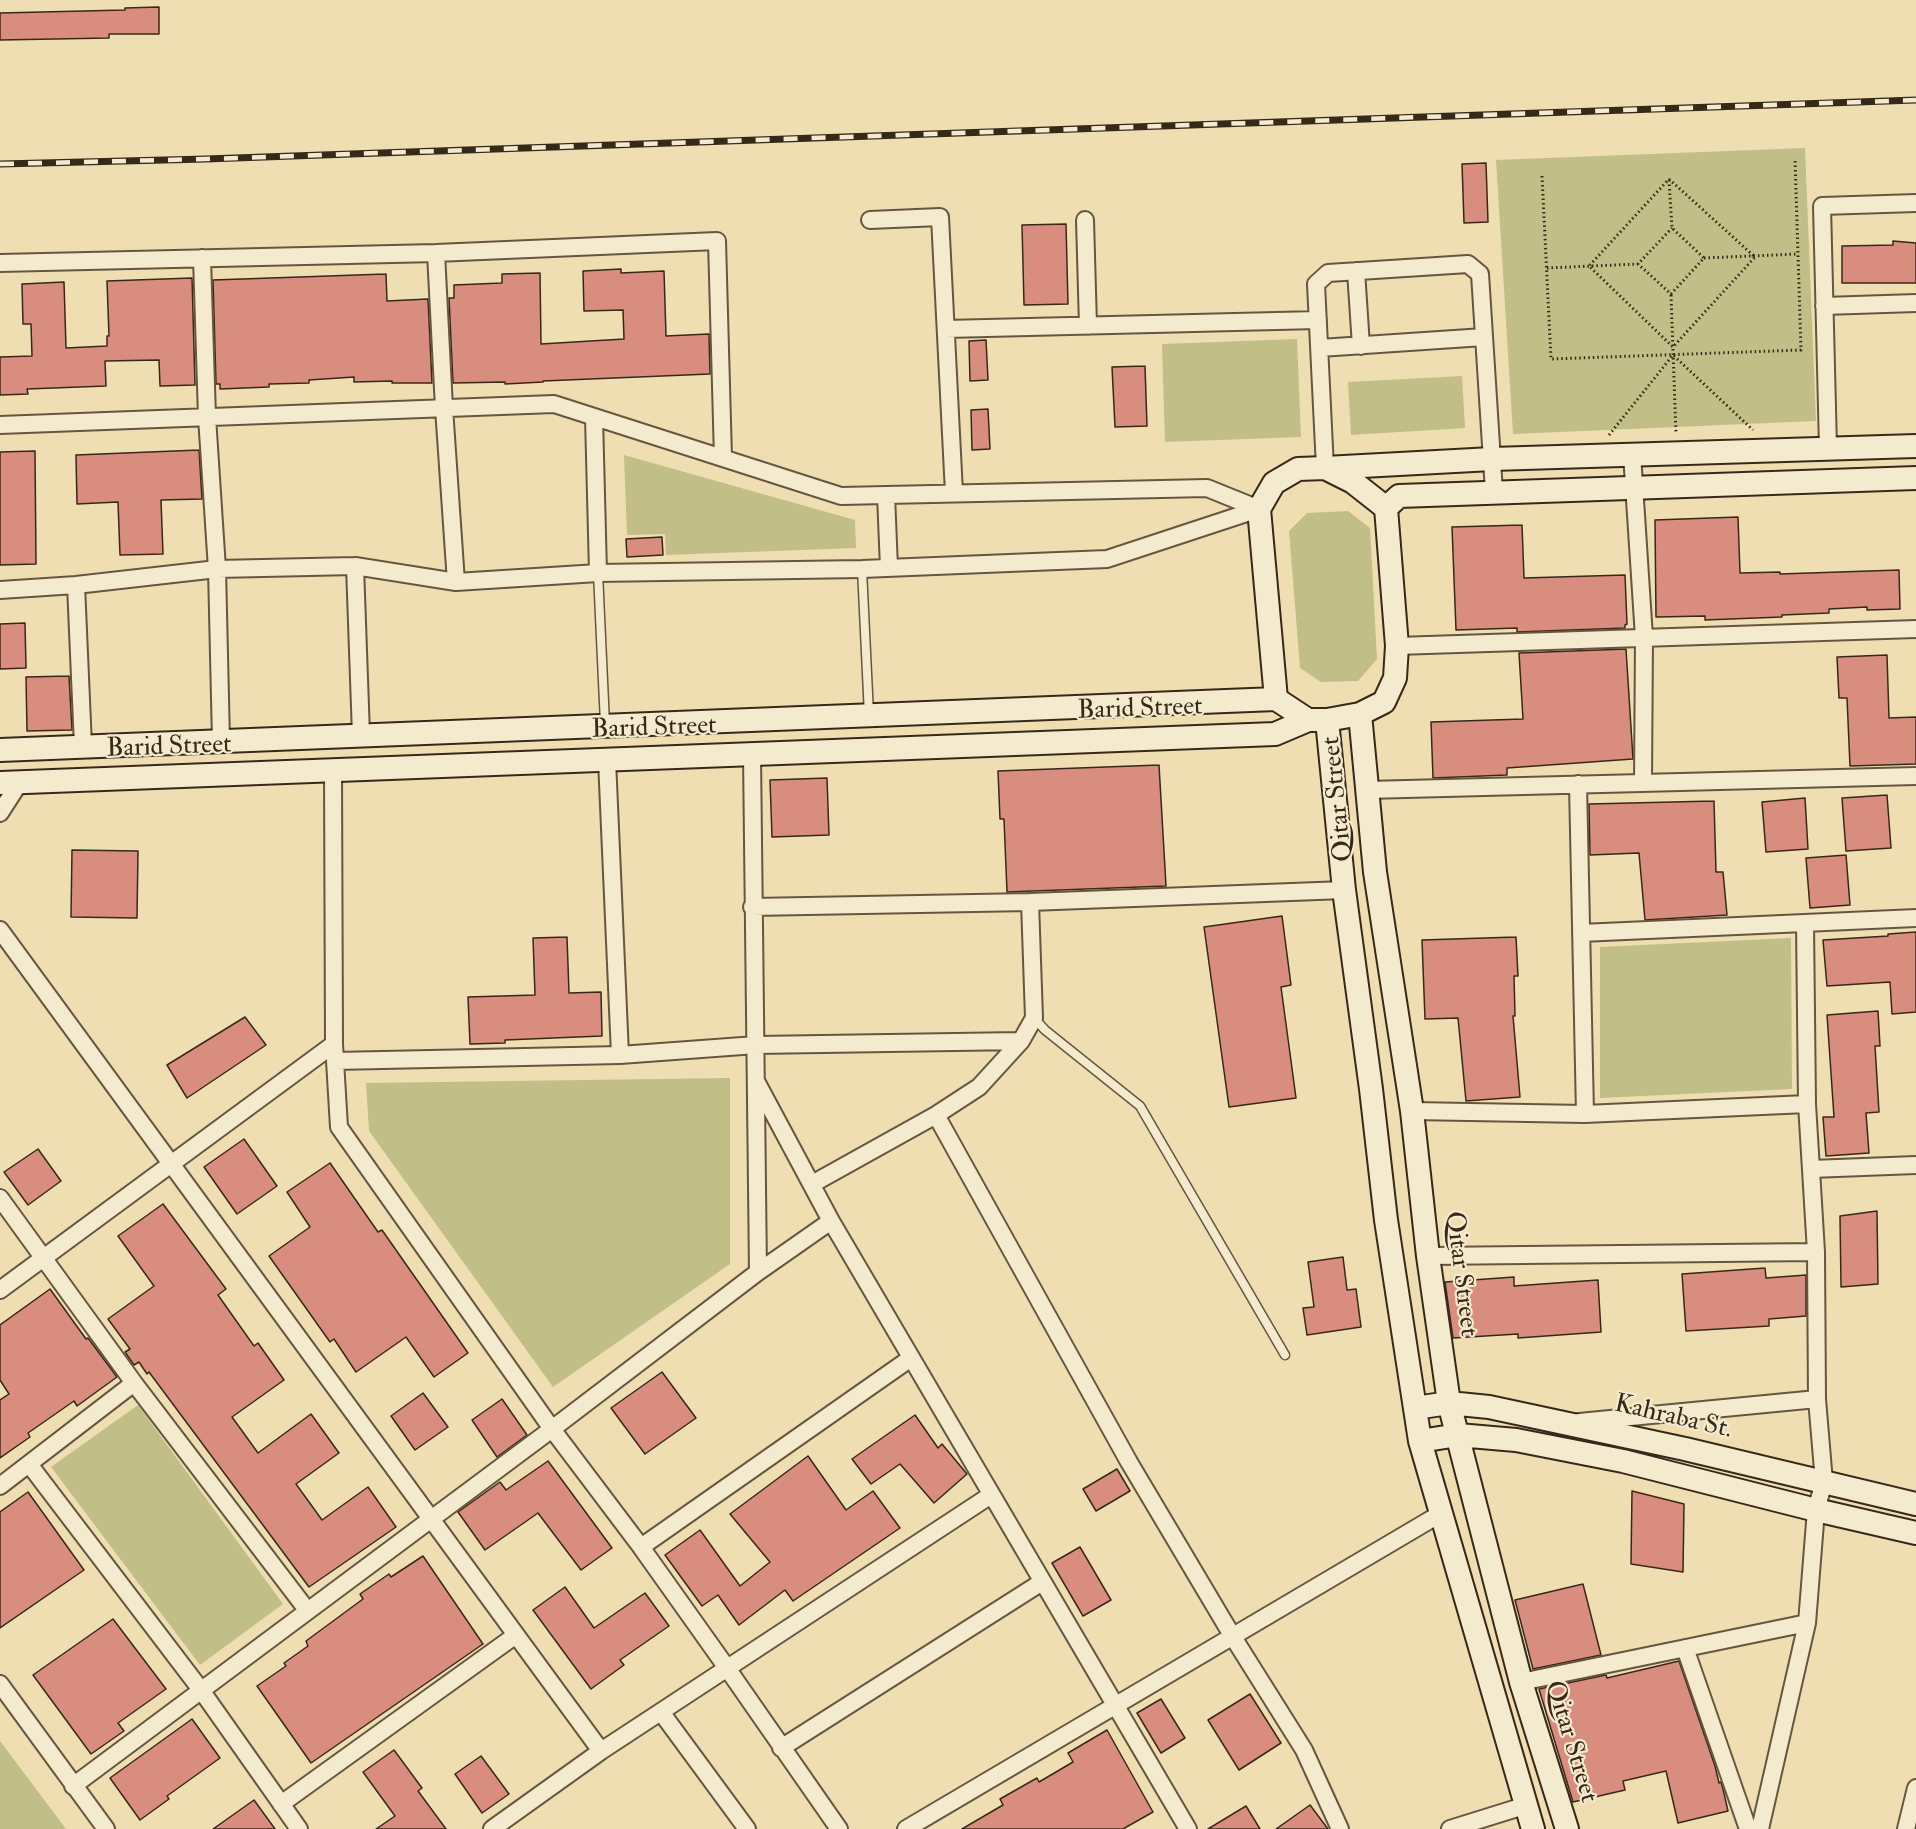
<!DOCTYPE html>
<html>
<head>
<meta charset="utf-8">
<style>
  body { margin:0 }
  canvas { display:block; background:#eedeb2 }
</style>
</head>
<body>
<canvas width="1916" height="1829"></canvas>
<script>
const ctx = document.querySelector('canvas').getContext('2d');
ctx.lineJoin = 'round';
function fill(path, color) { ctx.fillStyle = color; ctx.fill(path, 'evenodd'); }
const poly = rows => new Path2D(rows.map(r => 'M' + r).join(''));
function trace(path, color, width, dash) { ctx.strokeStyle = color; ctx.lineWidth = width; ctx.lineCap = dash ? 'butt' : 'round'; ctx.setLineDash(dash || []); ctx.stroke(path); }
function drawText(font, color, halo, rows, align = 'center') {
  ctx.font = font + ' "IM FELL Double Pica",serif'; ctx.lineWidth = 4.5; ctx.setLineDash([]); ctx.textBaseline = 'middle'; ctx.strokeStyle = halo; ctx.fillStyle = color; for (const [text, x, y, turn = 0] of rows) {
    ctx.save(); ctx.translate(x, y); ctx.rotate((+turn || 0) * Math.PI / 180); ctx.textAlign = isNaN(turn) ? turn : align; if (halo) ctx.strokeText(text, 0, 0); ctx.fillText(text, 0, 0); ctx.restore();
  }
}
const green = poly([
  [1805,148,1816,421,1513,434,1496,160],
  [1297,339,1301,437,1165,442,1162,344],
  [1462,376,1465,428,1351,435,1348,382],
  [624,455,855,520,856,548,666,555,665,534,627,535],
  [1348,511,1370,528,1377,659,1358,681,1321,682,1300,668,1289,531,1307,513],
  [1791,938,1792,1089,1600,1098,1600,947],
  [730,1078,730,1264,553,1387,369,1131,366,1083],
  [138,1405,283,1604,200,1665,51,1467],
  [0,1741,66,1829,0,1829]
]);
const building = poly([
  [159,7,159,34,109,34,109,38,0,40,0,13,125,10,125,8,159,7],
  [1486,163,1488,222,1464,223,1462,164,1486,163],
  [1066,224,1068,304,1024,305,1022,225,1066,224],
  [1893,241,1916,243,1916,283,1842,283,1842,246,1893,245,1893,241],
  [621,269,621,273,664,271,666,336,709,334,710,374,543,381,543,382,505,384,505,382,453,383,449,298,454,298,454,285,502,283,502,274,540,273,541,344,624,339,623,310,584,311,583,271,621,269],
  [386,274,387,301,428,299,432,383,392,383,392,381,354,382,354,377,309,380,309,383,269,384,269,387,220,389,220,384,216,384,213,280,386,274],
  [192,278,195,385,160,386,159,360,105,361,106,386,27,389,28,394,0,395,0,357,32,356,31,324,23,324,22,284,64,282,66,348,107,346,107,336,109,336,107,281,192,278],
  [986,340,988,380,970,381,969,341,986,340],
  [1145,366,1147,426,1115,427,1112,367,1145,366],
  [988,409,990,449,972,450,971,410,988,409],
  [199,450,202,499,161,500,163,554,120,555,118,502,77,504,76,455,199,450],
  [35,451,36,564,0,565,0,452,35,451],
  [1738,517,1740,573,1780,572,1780,574,1899,570,1900,609,1867,610,1867,607,1829,609,1829,613,1782,615,1782,617,1705,620,1705,616,1656,617,1655,520,1738,517],
  [1522,525,1524,578,1625,575,1627,624,1625,625,1625,628,1517,632,1517,628,1456,630,1452,527,1522,525],
  [662,537,663,555,627,557,626,539,662,537],
  [25,623,26,668,0,669,0,624,25,623],
  [1626,649,1633,759,1507,768,1507,775,1433,778,1431,722,1523,719,1519,653,1626,649],
  [1887,655,1889,718,1916,717,1916,764,1850,766,1847,698,1839,698,1837,657,1887,655],
  [69,676,72,730,27,731,26,677,69,676],
  [1159,765,1166,886,1007,892,1004,819,1000,819,998,771,1159,765],
  [827,778,829,835,772,837,770,780,827,778],
  [1887,795,1891,848,1846,851,1842,798,1887,795],
  [1805,798,1808,849,1766,852,1762,802,1805,798],
  [1714,801,1716,872,1723,872,1727,915,1645,920,1639,853,1590,855,1589,804,1714,801],
  [72,850,138,851,137,918,71,917,72,850],
  [1846,855,1850,905,1810,908,1806,858,1846,855],
  [1282,916,1291,985,1281,987,1296,1098,1229,1107,1204,927,1282,916],
  [1916,932,1916,1012,1892,1014,1890,982,1827,986,1823,940,1888,936,1888,934,1916,932],
  [567,937,569,993,601,992,602,1036,505,1040,505,1043,470,1044,468,997,535,995,533,938,567,937],
  [1516,937,1518,976,1514,976,1515,1016,1513,1016,1520,1097,1466,1101,1458,1018,1425,1019,1422,940,1516,937],
  [1878,1011,1880,1046,1875,1046,1879,1112,1866,1113,1869,1153,1826,1156,1823,1117,1834,1117,1827,1015,1878,1011],
  [245,1017,266,1045,187,1098,167,1065,245,1017],
  [244,1139,277,1186,237,1214,204,1167,244,1139],
  [38,1149,61,1181,28,1205,4,1172,38,1149],
  [330,1163,378,1232,382,1230,468,1353,434,1377,406,1337,356,1372,334,1339,330,1342,269,1256,310,1227,287,1192,330,1163],
  [163,1204,226,1289,218,1295,254,1346,258,1343,284,1380,232,1417,258,1453,311,1414,339,1453,296,1484,322,1520,368,1487,396,1527,309,1587,149,1372,147,1374,139,1362,134,1365,125,1352,130,1349,108,1319,154,1286,118,1236,163,1204],
  [1877,1211,1878,1284,1841,1287,1840,1216,1877,1211],
  [1343,1257,1347,1290,1356,1289,1361,1327,1307,1335,1303,1308,1314,1307,1308,1262,1343,1257],
  [1765,1268,1766,1278,1806,1275,1806,1316,1769,1319,1769,1326,1686,1331,1682,1274,1765,1268],
  [1514,1277,1514,1286,1598,1280,1601,1332,1518,1338,1518,1334,1453,1338,1445,1282,1514,1277],
  [50,1289,86,1339,88,1338,117,1377,77,1406,74,1401,28,1433,30,1437,0,1458,0,1400,9,1394,0,1380,0,1325,50,1289],
  [662,1372,696,1418,645,1454,611,1408,662,1372],
  [423,1393,448,1427,415,1450,391,1416,423,1393],
  [502,1399,527,1435,497,1457,472,1420,502,1399],
  [915,1415,938,1448,942,1444,967,1474,934,1503,900,1464,871,1484,852,1459,915,1415],
  [808,1456,846,1510,873,1491,900,1528,793,1601,785,1590,739,1625,718,1595,702,1606,665,1555,700,1530,740,1586,770,1562,730,1514,808,1456],
  [548,1461,612,1548,581,1570,538,1513,485,1550,458,1512,500,1482,506,1490,548,1461],
  [1117,1469,1130,1491,1096,1511,1083,1489,1117,1469],
  [1632,1491,1684,1504,1683,1572,1631,1564,1632,1491],
  [28,1492,84,1570,0,1628,0,1512,28,1492],
  [1080,1547,1111,1600,1083,1616,1052,1563,1080,1547],
  [423,1556,483,1644,311,1763,257,1686,286,1666,284,1663,308,1646,306,1641,363,1599,360,1594,389,1574,391,1577,423,1556],
  [1583,1584,1601,1655,1533,1669,1515,1600,1583,1584],
  [565,1587,594,1628,645,1593,669,1626,620,1660,624,1665,591,1689,533,1610,565,1587],
  [113,1619,166,1689,118,1723,124,1731,91,1754,33,1675,113,1619],
  [1679,1661,1715,1766,1719,1783,1721,1782,1723,1789,1728,1811,1678,1823,1666,1771,1623,1781,1625,1790,1573,1802,1539,1689,1606,1675,1607,1678,1679,1661],
  [1250,1694,1281,1743,1239,1770,1208,1720,1250,1694],
  [1161,1699,1185,1738,1161,1753,1137,1713,1161,1699],
  [192,1719,220,1758,167,1796,169,1799,140,1820,110,1778,192,1719],
  [1107,1730,1153,1812,1123,1829,962,1829,1003,1805,1000,1799,1037,1778,1039,1782,1073,1762,1068,1753,1107,1730],
  [394,1750,422,1788,418,1791,446,1829,376,1829,395,1816,363,1772,394,1750],
  [481,1756,509,1794,482,1813,455,1774,481,1756],
  [254,1800,275,1829,213,1829,254,1800],
  [1310,1805,1328,1829,1276,1829,1310,1805],
  [1246,1806,1260,1829,1208,1829,1246,1806]
]);
const path = poly([
  [1542,176,1551,359,1801,350,1795,159],
  [1669,179,1755,257,1673,347,1589,266,1669,179],
  [1669,180,1672,228,1704,258,1671,294,1638,264,1672,228],
  [1704,258,1798,254],
  [1547,268,1638,264],
  [1671,295,1676,434],
  [1609,435,1673,355,1753,430]
]);
const service = poly([
  [862,569,869,715],
  [598,573,605,724],
  [1034,1018,1045,1030,1140,1106,1285,1355]
]);
const minor = poly([
  [870,220,940,217,954,493],
  [1085,220,1088,326],
  [436,253,444,408,456,582],
  [202,258,207,417,217,569,221,741],
  [0,263,436,253,717,241,723,458],
  [1356,271,1361,346],
  [1824,306,1916,303],
  [946,329,1318,320],
  [1320,348,1484,337],
  [594,417,598,573],
  [0,425,554,404,841,496,1207,488,1259,509],
  [1828,448,1822,206,1916,203],
  [1632,454,1644,637,1643,783],
  [1325,468,1316,284,1328,273,1468,264,1480,274,1494,492],
  [886,495,889,568],
  [355,566,361,735],
  [76,585,83,746],
  [0,590,76,585,217,569,355,566,456,582,598,573,862,569,1107,559,1259,509],
  [1397,646,1916,629],
  [752,754,758,1272],
  [607,760,620,1055],
  [1578,784,1585,1114],
  [1367,790,1916,776],
  [0,813,20,782],
  [752,907,1030,902,1344,890],
  [0,930,601,1751],
  [1581,933,1916,918],
  [334,1044,339,1127,552,1429,641,1547,727,1668,839,1829],
  [335,1061,620,1055,756,1045,1021,1041],
  [756,1081,831,1221,1188,1829],
  [1412,1111,1585,1114,1807,1104],
  [936,1115,1129,1462,1233,1637,1304,1750,1340,1829],
  [1811,1169,1916,1165],
  [812,1184,936,1115,979,1087,1021,1041,1034,1018,1030,902],
  [0,1198,134,1383,307,1610],
  [1428,1256,1816,1252],
  [0,1290,334,1044,333,770],
  [1579,1422,1817,1399],
  [29,1464,201,1690,299,1829],
  [0,1486,134,1383],
  [641,1547,911,1358],
  [1685,1648,1748,1829],
  [1521,1682,1807,1623],
  [0,1684,106,1829],
  [661,1712,747,1829],
  [781,1748,1042,1582],
  [73,1786,552,1429,758,1272,831,1221],
  [281,1804,516,1635],
  [492,1829,601,1751,991,1495],
  [906,1829,1440,1514],
  [1450,1829,1527,1805],
  [1760,1829,1807,1623,1816,1510,1824,1482,1817,1399,1816,1252,1807,1104,1805,923],
  [1906,1829,1916,1788]
]);
const secondary = poly([
  [1325,468,1353,482,1386,508,1397,646,1395,678,1384,702,1360,714,1327,720,1308,720,1276,699,1259,509,1274,483,1298,469,1325,468,1492,459,1916,446],
  [1386,508,1399,496,1916,478],
  [1360,714,1375,872,1412,1111,1428,1256,1449,1403,1521,1682,1567,1829],
  [1327,720,1344,890,1371,1089,1386,1220,1420,1441,1533,1829],
  [0,750,1276,699],
  [0,783,1275,734,1308,720],
  [1415,1408,1449,1403,1489,1407,1685,1449,1916,1504],
  [1420,1441,1458,1435,1516,1440,1623,1461,1816,1510,1916,1533]
]);
const rail = poly([
  [0,164,206,159,1916,100]
]);
const streetNames = [
  ["Barid Street",1140,710,-2],
  ["Barid Street",654,729,-2],
  ["Barid Street",169,748,-2],
  ["Qitar Street",1339,799,-96],
  ["Qitar Street",1460,1274,83],
  ["Kahraba St.",1673,1418,13],
  ["Qitar Street",1570,1742,73]
];
fill(green, '#c1bf87');
fill(building, '#d98d7e');
trace(building, '#38281a', 1.5);
trace(service, '#665640', 11);
trace(minor, '#665640', 20);
trace(secondary, '#38281a', 26);
trace(path, '#38281a', 3, [1.5, 3]);
trace(service, '#f4eacd', 8);
trace(minor, '#f4eacd', 16);
trace(secondary, '#f4eacd', 22);
trace(rail, '#38281a', 7);
trace(rail, '#f4eacd', 4.5, [14]);
drawText('26px', '#38281a', '#f4eacd', streetNames);
</script>
</body>
</html>
